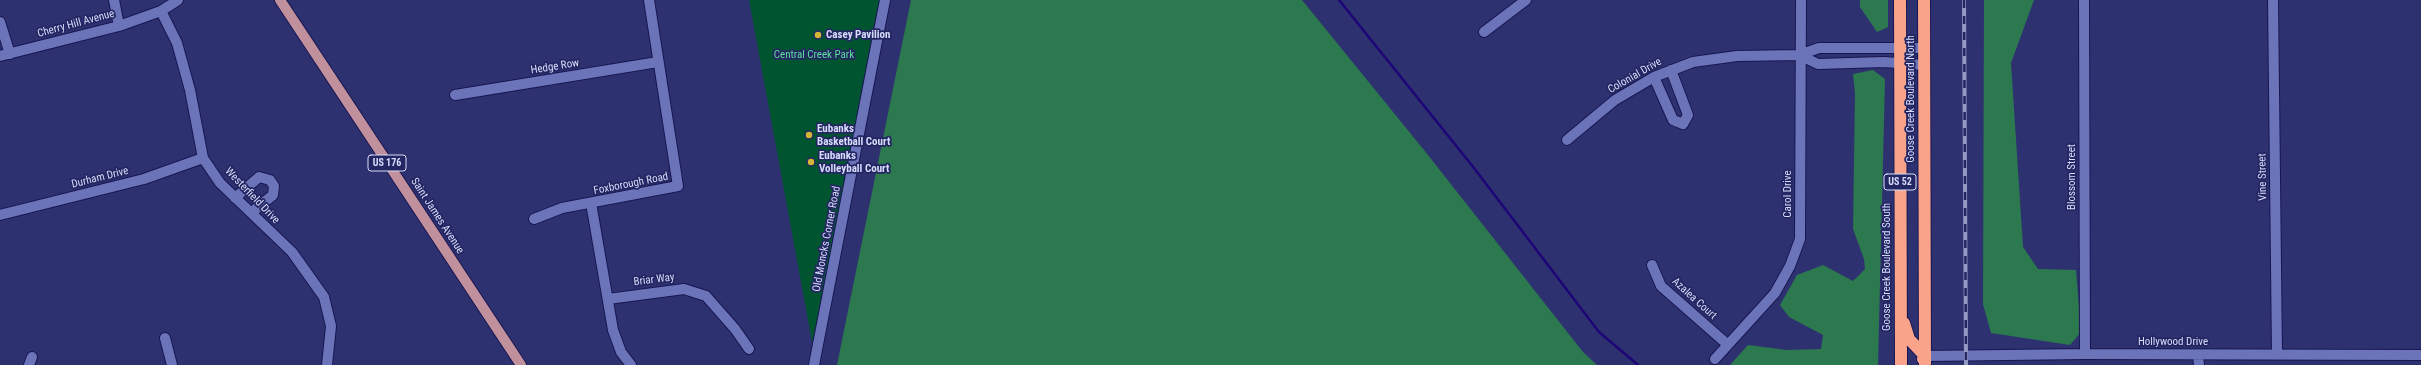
<!DOCTYPE html>
<html>
<head>
<meta charset="utf-8">
<style>
  body { margin:0 }
  canvas { display:block; background:#2e316f }
</style>
</head>
<body>
<canvas width="2421" height="365"></canvas>
<script>
const ctx = document.querySelector('canvas').getContext('2d');
ctx.lineJoin = 'round';
function fill(path, color) { ctx.fillStyle = color; ctx.fill(path, 'evenodd'); }
const poly = rows => new Path2D(rows.map(r => 'M' + r).join(''));
function trace(path, color, width, dash) { ctx.strokeStyle = color; ctx.lineWidth = width; ctx.lineCap = dash ? 'butt' : 'round'; ctx.setLineDash(dash || []); ctx.stroke(path); }
function drawText(font, color, halo, rows, align = 'center') {
  ctx.font = font + ' "Roboto Condensed",sans-serif'; ctx.lineWidth = 3.5; ctx.setLineDash([]); ctx.textBaseline = 'middle'; ctx.strokeStyle = halo; ctx.fillStyle = color; for (const [text, x, y, turn = 0] of rows) {
    ctx.save(); ctx.translate(x, y); ctx.rotate((+turn || 0) * Math.PI / 180); ctx.textAlign = isNaN(turn) ? turn : align; if (halo) ctx.strokeText(text, 0, 0); ctx.fillText(text, 0, 0); ctx.restore();
  }
}
const green = poly([
  [749,0,880,0,813,347]
]);
const forest = poly([
  [911,0,1302,0,1424,150,1583,352,1597,365,837,365],
  [1860,0,1888,0,1888,27,1877,32,1860,7],
  [1984,0,2034,0,2011,63,2023,247,2038,269,2076,270,2081,332,2070,345,1991,333,1983,304],
  [1873,70,1885,79,1878,365,1730,365,1748,345,1787,350,1821,349,1823,335,1789,317,1780,305,1797,275,1823,265,1853,281,1865,269,1864,259,1853,229,1855,93,1853,74]
]);
const stream = poly([
  [1339,0,1474,168,1599,332,1638,365]
]);
const street = poly([
  [114,0,119,26],
  [2084,0,2085,354],
  [2273,0,2277,354],
  [161,11,177,43,190,90,203,158,220,183,292,252,324,297,331,326,327,365],
  [0,22,10,54],
  [1484,32,1526,0],
  [1799,55,1818,64,1884,62,1924,65],
  [0,56,119,26,161,11,178,0],
  [1654,77,1673,120,1683,124,1688,115,1671,70],
  [455,95,658,62],
  [1567,140,1615,100,1654,77,1693,62,1737,56,1799,55,1819,48,1924,48],
  [235,198,259,177,270,180,274,186,273,195,252,212],
  [591,203,613,330,621,352,631,365],
  [0,215,144,179,203,158],
  [534,219,562,208,678,186,649,0],
  [1652,265,1661,286,1727,344],
  [608,299,684,289,706,296,735,329,749,349],
  [165,338,172,365],
  [2198,355,2199,365],
  [1925,356,2085,354,2421,355],
  [1715,359,1775,293,1790,266,1800,239,1801,0],
  [29,365,32,357]
]);
const secondary = poly([
  [814,365,885,0]
]);
const primary = poly([
  [280,0,521,365]
]);
const highway = poly([
  [1900,0,1901,365],
  [1924,0,1925,365],
  [1904,323,1909,339,1925,356,1923,359]
]);
const rail = poly([
  [1964,0,1966,365]
]);
const markers = [
  [818,35,4,"#d2b736"],
  [809,135,4,"#d2b736"],
  [811,162,4,"#d2b736"]
];
const shields = [
  [387,163,38],
  [1900,182,32]
];
const shieldNames = [
  ["US 176",387,163],
  ["US 52",1900,182]
];
const streetNames = [
  ["Cherry Hill Avenue",76,24,-15],
  ["Hedge Row",555,67,-9],
  ["Colonial Drive",1635,76,-30],
  ["Goose Creek Boulevard North",1911,99,-90],
  ["Blossom Street",2072,177,-90],
  ["Vine Street",2263,177,-91],
  ["Durham Drive",100,178,-14],
  ["Foxborough Road",631,184,-11],
  ["Carol Drive",1788,194,-90],
  ["Westerfield Drive",252,196,46],
  ["Saint James Avenue",437,216,57],
  ["Old Moncks Corner Road",827,239,-79],
  ["Goose Creek Boulevard South",1887,267,-90],
  ["Briar Way",654,280,-7],
  ["Azalea Court",1694,299,42],
  ["Hollywood Drive",2173,342]
];
const poiNames = [
  ["Casey Pavilion",826,35],
  ["Eubanks",817,129],
  ["Basketball Court",817,142],
  ["Eubanks",819,156],
  ["Volleyball Court",819,169]
];
const parkNames = [
  ["Central Creek Park",814,55]
];
fill(green, '#005430');
fill(forest, '#2c784f');
trace(stream, '#1e0577', 2.5);
trace(street, '#181652', 12);
trace(secondary, '#181652', 12);
trace(primary, '#181652', 12);
trace(highway, '#181652', 14);
trace(street, '#6b74b9', 10);
trace(secondary, '#6b74b9', 10);
trace(primary, '#c0909d', 10);
trace(highway, '#f9a38a', 12);
trace(rail, '#9499c4', 4);
trace(rail, '#242663', 2.5, [8]);
for (const [x, y, r, color] of markers) { const dot = new Path2D(); dot.arc(x, y, r, 0, 2 * Math.PI); ctx.fillStyle = color; ctx.fill(dot); trace(dot, '#242663', 1.5); }
for (const [x, y, w] of shields) { const box = new Path2D(); box.roundRect(x - w / 2, y - 8, w, 16, 3); ctx.fillStyle = '#242663'; ctx.fill(box); trace(box, '#d7ddfb', 1); }
drawText('bold 10px', '#d7ddfb', null, shieldNames);
drawText('11px', '#d7ddfb', '#242663', streetNames);
drawText('bold 11px', '#d7ddfb', '#242663', poiNames, 'left');
drawText('11px', '#59e098', '#242663', parkNames);
</script>
</body>
</html>
